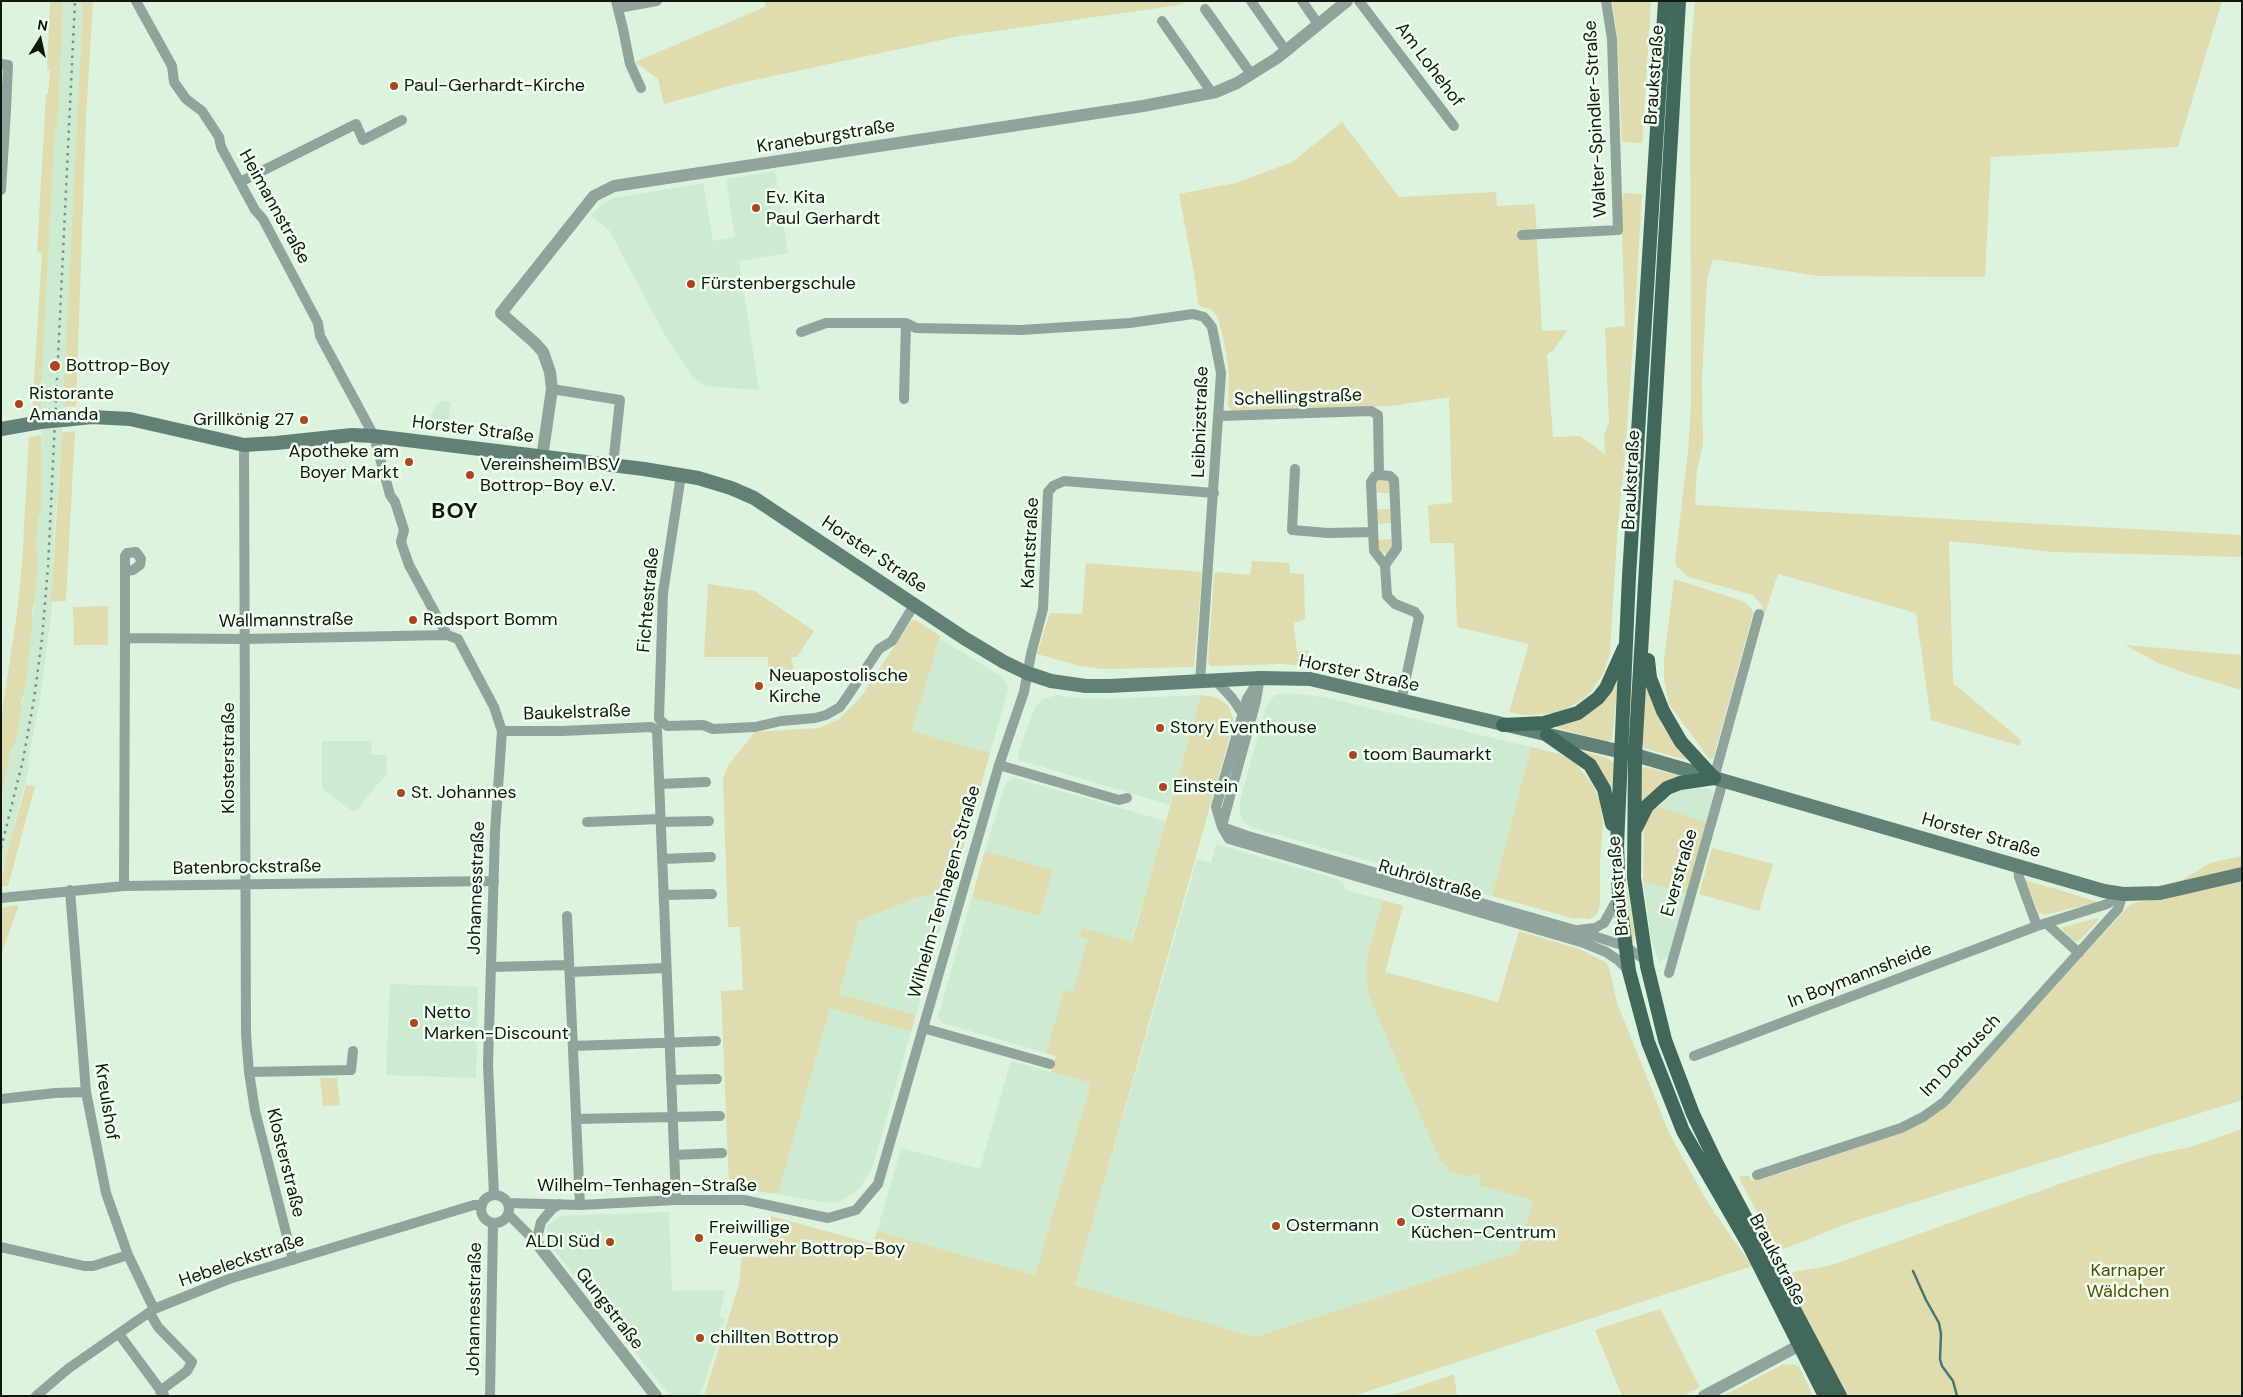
<!DOCTYPE html>
<html>
<head>
<meta charset="utf-8">
<style>
  body { margin:0 }
  #map { position:relative; width:2243px; height:1397px; overflow:hidden; background:#dcf3de; font-family:"DM Sans",sans-serif }
  canvas { display:block }
  .frame { position:absolute; inset:0; border:2px solid #101810; pointer-events:none }
  .north { position:absolute; left:15px; top:15px; width:50px; height:50px; -webkit-text-stroke:4px #effef0; paint-order:stroke; rotate:10deg; font-size:14px; font-weight:700; line-height:20px; text-align:center; color:#101810 }
  .north::after { content:''; display:block; margin:auto; width:18px; height:22px; background:#101810; clip-path:polygon(50% 0,100% 100%,50% 72%,0 100%) }
</style>
</head>
<body>
<div id="map">
<canvas width="2243" height="1397"></canvas>
<div class="frame"></div>
<div class="north">N</div>
</div>
<script>
const ctx = document.querySelector('canvas').getContext('2d');
ctx.lineJoin = 'round';
function fill(path, color) { ctx.fillStyle = color; ctx.fill(path, 'evenodd'); }
const poly = rows => new Path2D(rows.map(r => 'M' + r).join(''));
function trace(path, color, width, dash) { ctx.strokeStyle = color; ctx.lineWidth = width; ctx.lineCap = dash ? 'butt' : 'round'; ctx.setLineDash(dash || []); ctx.stroke(path); }
function drawText(font, color, halo, rows, align = 'center') {
  ctx.font = font + ' "DM Sans",sans-serif'; ctx.lineWidth = 5; ctx.setLineDash([]); ctx.textBaseline = 'middle'; ctx.strokeStyle = halo; ctx.fillStyle = color; for (const [text, x, y, turn = 0] of rows) {
    ctx.save(); ctx.translate(x, y); ctx.rotate((+turn || 0) * Math.PI / 180); ctx.textAlign = isNaN(turn) ? turn : align; if (halo) ctx.strokeText(text, 0, 0); ctx.fillText(text, 0, 0); ctx.restore();
  }
}
const built = poly([
  [63,1,83,1,62,433,54,534,52,608,40,700,28,761,29,768,1,874,3,789,11,750,15,744,22,709,35,601,38,557,36,546,38,519,41,512,42,471,41,395,55,129,58,122],
  [775,171,788,253,739,261,759,390,705,386,692,376,665,335,609,230,591,216,600,206,613,198,703,183,713,241,735,237,726,179],
  [442,401,451,402,446,430,425,427,436,405],
  [939,638,1002,677,1007,684,1008,690,990,753,912,731],
  [1292,693,1328,698,1531,747,1492,896,1254,828,1243,821,1240,814,1240,801,1266,707,1275,695],
  [1057,695,1077,698,1110,699,1201,695,1170,805,1019,760,1018,753,1035,707,1043,699],
  [322,741,372,741,371,755,386,755,387,773,356,811,352,811,322,789],
  [1014,778,1166,821,1131,942,1080,936,1088,938,1072,992,1064,990,1046,1053,943,1023,938,1017,972,897,1040,916,1053,870,985,851,1005,785,1007,782],
  [1695,787,1710,789,1713,792,1714,795,1708,822,1655,806,1667,792],
  [1216,844,1343,881,1345,890,1383,900,1366,961,1368,993,1373,1006,1440,1161,1468,1176,1480,1175,1481,1186,1533,1200,1518,1252,1255,1337,1075,1285,1197,859,1211,863],
  [1643,881,1687,894,1669,957,1659,962,1651,939],
  [947,890,951,891,916,1015,839,994,859,921,919,897],
  [390,984,478,987,476,1078,386,1075],
  [830,1008,911,1032,872,1168,859,1189,840,1202,828,1203,778,1194],
  [1011,1061,1091,1083,1035,1275,877,1231,901,1148,980,1169],
  [669,1212,672,1291,725,1290,719,1318,726,1318,700,1396,670,1396,550,1245,546,1236,548,1225,561,1216]
]);
const green = poly([
  [50,1,63,1,58,122,55,129,41,395,43,395,41,409,32,411,42,253,37,252,46,94,48,94,50,71,47,70],
  [83,1,93,1,86,119,76,406,63,407],
  [765,1,1186,1,1180,5,960,36,736,84,664,104,658,79,635,62,765,7],
  [1612,1,1651,1,1642,143,1622,142,1617,34],
  [1695,1,2222,1,2178,147,1991,157,1985,277,1818,276,1713,259,1707,279,1702,381,1703,444,1697,470,1695,505,2242,535,2242,557,2054,552,1949,541,1953,683,2021,740,2020,746,1931,720,1916,613,1778,574,1764,616,1762,605,1753,595,1688,577,1677,567,1675,561,1688,452,1691,404,1690,60],
  [1342,122,1399,197,1496,192,1497,206,1535,204,1542,331,1568,330,1553,351,1547,354,1553,437,1580,436,1605,454,1604,435,1609,422,1605,328,1625,326,1621,207,1624,193,1642,194,1635,313,1625,457,1617,536,1610,653,1604,672,1591,692,1582,700,1564,710,1546,714,1523,715,1509,712,1529,644,1457,627,1454,543,1430,543,1428,505,1452,503,1449,397,1398,405,1338,410,1232,411,1228,405,1229,375,1225,346,1218,318,1211,309,1201,307,1198,303,1194,274,1179,194,1236,183,1292,162],
  [75,431,66,601,51,602,62,433],
  [41,435,42,471,41,512,38,519,36,546,38,557,35,601,32,610,33,620,25,689,21,702,22,709,15,744,11,750,3,789,1,805,1,718,17,613,22,564,29,437],
  [1379,478,1389,481,1389,493,1376,493,1375,484],
  [1376,509,1390,509,1391,523,1377,524],
  [1391,539,1393,546,1388,554,1380,553,1377,540],
  [1252,561,1289,563,1290,573,1304,574,1305,619,1294,623,1294,628,1297,652,1308,650,1310,666,1282,664,1210,666,1208,662,1214,575,1217,572,1250,575],
  [1086,563,1202,572,1194,667,1103,669,1080,666,1037,654,1050,613,1082,614],
  [1674,579,1743,601,1752,609,1753,614,1713,759,1709,759,1669,704,1664,680,1664,660],
  [708,584,755,591,814,631,797,657,791,657,796,680,769,681,768,657,704,657],
  [108,606,108,645,74,645,73,607],
  [916,620,940,636,912,731,990,753,951,891,919,897,859,921,839,994,916,1015,911,1032,830,1008,778,1194,729,1188,721,991,743,990,740,927,728,927,723,779,729,764,755,732,819,728,839,719,861,697,911,621],
  [2125,645,2242,655,2242,690,2184,673,2158,663],
  [1616,681,1618,682,1612,740,1607,741,1557,728,1557,725],
  [1646,686,1663,727,1687,758,1686,760,1644,748,1642,745],
  [1201,695,1215,697,1225,703,1229,707,1234,721,1075,1285,1255,1337,1518,1252,1533,1200,1480,1186,1480,1175,1468,1176,1447,1171,1448,1166,1440,1161,1373,1006,1368,993,1366,961,1383,900,1403,906,1385,972,1498,1002,1519,931,1579,949,1605,962,1609,967,1617,1003,1670,1135,1708,1203,1752,1266,1353,1396,704,1396,739,1284,742,1256,767,1258,771,1216,873,1244,877,1231,1035,1275,1091,1083,1051,1072,1056,1056,1046,1053,1064,990,1072,992,1088,939,1080,936,1082,928,1132,942],
  [1531,747,1560,754,1575,763,1593,785,1600,801,1603,826,1600,861,1600,906,1596,915,1589,919,1572,918,1492,896],
  [1586,752,1607,758,1614,763,1612,792,1610,793,1584,754],
  [1645,767,1681,776,1682,778,1659,786,1642,805,1640,784,1641,770],
  [26,785,35,786,8,886,1,886,5,859],
  [1655,806,1708,822,1687,894,1643,881,1644,827],
  [1624,827,1625,875,1635,935,1633,943,1630,942,1623,893],
  [1712,848,1773,864,1759,911,1699,894],
  [985,851,1053,870,1040,916,972,897],
  [2242,856,2241,867,2179,882,2210,863],
  [2023,880,2053,888,2098,902,2044,915,2039,913,2028,886,2024,885],
  [2242,882,2242,1100,1848,1223,1772,1254,1767,1242,1763,1224,1739,1178,1741,1176,1749,1176,1751,1181,1782,1173,1906,1131,1923,1122,2015,1030,2128,907,2134,903],
  [19,905,1,955,1,908],
  [2097,918,2099,920,2078,942,2074,941,2062,929,2063,927],
  [320,1078,337,1078,340,1105,323,1106],
  [2242,1129,2242,1396,1841,1396,1776,1275,1829,1266,2065,1182,2150,1155,2191,1147],
  [1660,1309,1700,1387,1683,1396,1622,1396,1595,1330],
  [1792,1364,1799,1366,1813,1396,1723,1396,1782,1365],
  [1452,1375,1454,1375,1457,1396,1390,1396]
]);
const stream = poly([
  [1913,1271,1926,1300,1939,1323,1941,1334,1940,1359,1942,1366,1953,1381,1957,1396]
]);
const minor = poly([
  [136,1,172,66,174,82,186,99,202,111,219,137,221,147,255,210,263,219,318,323,320,336,374,436,390,495,395,502,404,530,401,542,409,565,447,635],
  [616,1,623,29,630,64,641,88],
  [1251,1,1286,51],
  [1302,1,1318,24],
  [1359,1,1454,126],
  [618,8,657,1],
  [1205,9,1251,74],
  [1162,21,1212,93],
  [1,64,8,65,6,110],
  [1,110,6,110,1,190],
  [240,182,356,124,363,140,402,120],
  [1522,235,1618,230,1612,39,1606,1],
  [801,332,826,323,906,323,916,328,1021,330,1130,323,1193,314,1204,317,1212,327,1221,373,1200,682],
  [552,389,620,400,613,465],
  [904,399,906,323],
  [1219,416,1371,411,1378,415,1379,475],
  [244,445,246,1034,249,1072,255,1111,293,1260],
  [1295,469,1292,530,1328,533,1373,532],
  [681,475,663,593,659,719,667,726,703,725,713,729,755,727,781,721,815,718,826,715,840,707,847,697,879,649,892,641,914,605],
  [1379,475,1390,476,1394,480,1397,548,1385,565,1374,551,1371,482,1375,476,1379,475],
  [1385,565,1387,596,1395,604,1415,612,1419,617,1401,701],
  [125,571,125,556,127,553,136,552,141,559,140,565,133,570,125,571,125,638,245,639,447,635,458,639,494,707,502,731,495,832,488,1065,494,1195],
  [1260,678,1247,699,1216,807,1222,827,1229,839,1584,943,1606,952,1618,960,1629,971],
  [1216,681,1232,698,1243,714],
  [502,731,562,731,651,727,657,730,676,1200],
  [999,765,1119,800,1127,798],
  [1714,778,1759,614],
  [659,784,706,782],
  [587,822,660,819],
  [660,822,709,821],
  [1222,826,1256,701,1259,683],
  [1222,827,1248,836,1575,930,1625,946,1645,960],
  [662,859,711,857],
  [2018,866,2019,877,2037,926],
  [124,886,125,638],
  [70,890,86,1092,106,1193,128,1255,154,1309],
  [664,895,712,894],
  [1,898,124,886,494,881],
  [567,916,580,1205],
  [2046,923,2079,953],
  [1578,930,1595,928,1604,923,1619,896],
  [491,967,569,965],
  [570,972,666,968],
  [1669,973,1723,781],
  [923,1028,1050,1064],
  [573,1046,716,1041],
  [1694,1056,2037,926,2107,904,2123,894],
  [249,1072,351,1070,353,1051],
  [671,1080,717,1079],
  [1,1099,55,1093,86,1092],
  [576,1119,720,1116],
  [674,1155,722,1153],
  [1757,1175,1901,1128,1923,1117,1944,1102,2118,909,2123,894],
  '481 1209a14 14 0 1 1 28 0a14 14 0 1 1-28 0Z',
  [508,1203,580,1205,676,1200,744,1200,828,1218,856,1210,878,1184,999,765,1024,692,1031,654,1043,609,1048,492,1053,486,1064,481,1214,493],
  [508,1214,536,1242],
  [536,1242,541,1222,552,1209,560,1204],
  [1,1247,84,1266,93,1266,128,1255],
  [150,1313,158,1327,192,1362,187,1371,160,1391],
  [119,1334,164,1395],
  [36,1396,69,1368,154,1309,229,1279,474,1205,482,1205],
  [490,1396,493,1223]
]);
const tertiary = poly([
  [542,458,552,389,550,372,543,352,535,343,501,313,594,196,614,186,1143,106,1216,92,1237,83,1277,58,1347,1],
  [536,1242,656,1396],
  [1704,1396,1800,1345]
]);
const secondary = poly([
  [63,420,92,417,130,419,244,445,276,443,352,435,374,436,644,469,698,478,731,488,754,498,964,638,1004,662,1027,673,1051,681,1086,686,1109,686,1260,678,1310,679,1635,755,2104,891,2123,894,2160,893,2242,874],
  [1,429,41,422]
]);
const primary = poly([
  [1665,1,1629,576,1617,846,1619,896,1629,971,1648,1042,1683,1131,1750,1247,1825,1396],
  [1679,1,1635,755,1634,878,1647,966,1665,1040,1693,1114,1716,1162,1840,1396],
  [1648,660,1650,678,1663,711,1681,742,1714,778],
  [1503,725,1544,723,1578,713,1598,698,1606,688,1624,648],
  [1547,735,1590,765,1604,789,1612,824],
  [1635,830,1647,806,1667,788,1680,783,1714,778]
]);
const rail = poly([
  [1,848,23,760,34,699,42,639,48,567,75,1]
]);
const secondaryBridge = poly([
  [41,422,63,420]
]);
const markers = [
  [394,86,5,"#ac4520"],
  [756,208,5,"#ac4520"],
  [691,284,5,"#ac4520"],
  [55,366,6,"#ac4520"],
  [19,404,5,"#ac4520"],
  [304,420,5,"#ac4520"],
  [409,462,5,"#ac4520"],
  [470,475,5,"#ac4520"],
  [413,620,5,"#ac4520"],
  [759,686,5,"#ac4520"],
  [1160,728,5,"#ac4520"],
  [1353,755,5,"#ac4520"],
  [1163,787,5,"#ac4520"],
  [401,793,5,"#ac4520"],
  [414,1023,5,"#ac4520"],
  [1401,1222,5,"#ac4520"],
  [1276,1226,5,"#ac4520"],
  [699,1238,5,"#ac4520"],
  [610,1242,5,"#ac4520"],
  [700,1338,5,"#ac4520"]
];
const streetNames = [
  ["Am Lohehof",1429,65,53],
  ["Braukstraße",1655,75,-86],
  ["Walter-Spindler-Straße",1596,119,-93],
  ["Kraneburgstraße",826,137,-9],
  ["Heimannstraße",274,207,61],
  ["Schellingstraße",1298,398,-2],
  ["Leibnizstraße",1201,422,-88],
  ["Horster Straße",473,430,7],
  ["Braukstraße",1632,480,-87],
  ["Kantstraße",1031,543,-87],
  ["Horster Straße",874,555,34],
  ["Fichtestraße",649,600,-85],
  ["Wallmannstraße",286,621,-1],
  ["Horster Straße",1359,674,12],
  ["Baukelstraße",577,713,-2],
  ["Klosterstraße",229,758,-90],
  ["Horster Straße",1981,836,16],
  ["Batenbrockstraße",247,868,-1],
  ["Everstraße",1680,873,-74],
  ["Ruhrölstraße",1430,881,16],
  ["Braukstraße",1619,886,-95],
  ["Johannesstraße",477,888,-88],
  ["Wilhelm-Tenhagen-Straße",945,892,-74],
  ["In Boymannsheide",1860,976,-21],
  ["Im Dorbusch",1961,1056,-46],
  ["Kreulshof",106,1102,81],
  ["Klosterstraße",285,1163,76],
  ["Wilhelm-Tenhagen-Straße",647,1186],
  ["Braukstraße",1777,1260,62],
  ["Hebeleckstraße",242,1261,-19],
  ["Johannesstraße",475,1309,-89],
  ["Gungstraße",609,1309,52]
];
const poiNames = [
  ["Paul-Gerhardt-Kirche",404,86],
  ["Ev. Kita",766,198],
  ["Paul Gerhardt",766,219],
  ["Fürstenbergschule",701,284],
  ["Bottrop-Boy",66,366],
  ["Ristorante",29,394],
  ["Amanda",29,415],
  ["Grillkönig 27",294,420,"right"],
  ["Apotheke am",399,452,"right"],
  ["Boyer Markt",399,473,"right"],
  ["Vereinsheim BSV",480,465],
  ["Bottrop-Boy e.V.",480,486],
  ["Radsport Bomm",423,620],
  ["Neuapostolische",769,676],
  ["Kirche",769,697],
  ["Story Eventhouse",1170,728],
  ["toom Baumarkt",1363,755],
  ["Einstein",1173,787],
  ["St. Johannes",411,793],
  ["Netto",424,1013],
  ["Marken-Discount",424,1034],
  ["Ostermann",1411,1212],
  ["Küchen-Centrum",1411,1233],
  ["Ostermann",1286,1226],
  ["Freiwillige",709,1228],
  ["Feuerwehr Bottrop-Boy",709,1249],
  ["ALDI Süd",600,1242,"right"],
  ["chillten Bottrop",710,1338]
];
const parkNames = [
  ["Karnaper",2128,1271],
  ["Wäldchen",2128,1292]
];
const districtNames = [
  ["BOY",455,512]
];
fill(built, '#cdebd0');
fill(green, '#dfdcb0');
trace(stream, '#4c7571', 2.5);
trace(minor, '#8fa49b', 10);
trace(tertiary, '#8fa49b', 12);
trace(secondary, '#618175', 14);
trace(primary, '#41685a', 14);
trace(rail, '#7e8e7f', 2.5, [2.5, 5]);
trace(secondaryBridge, '#618175', 14);
for (const [x, y, r, color] of markers) { const dot = new Path2D(); dot.arc(x, y, r, 0, 2 * Math.PI); ctx.fillStyle = color; ctx.fill(dot); trace(dot, '#effef0', 2); }
drawText('18px', '#101810', '#effef0', streetNames);
drawText('18px', '#101810', '#effef0', poiNames, 'left');
drawText('18px', '#544e00', '#effef0', parkNames);
ctx.letterSpacing = '1px';
drawText('bold 22px', '#101810', '#effef0', districtNames);
ctx.letterSpacing = '0px';
</script>
</body>
</html>
